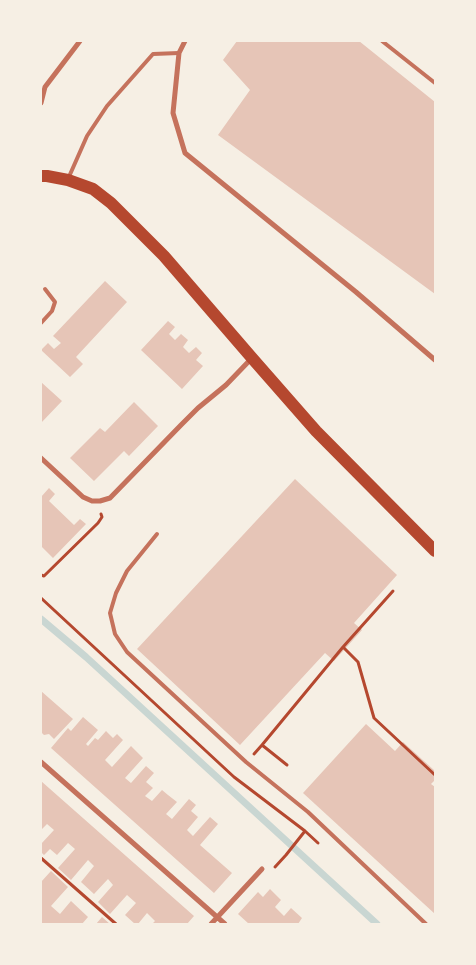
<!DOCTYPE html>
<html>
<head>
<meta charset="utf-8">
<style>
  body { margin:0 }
  #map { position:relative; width:476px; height:965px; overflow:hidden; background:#f6efe4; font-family:"Archivo Narrow",sans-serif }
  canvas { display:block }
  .frame { position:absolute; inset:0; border:42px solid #f6efe4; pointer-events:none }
</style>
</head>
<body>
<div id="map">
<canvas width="476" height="965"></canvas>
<div class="frame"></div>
</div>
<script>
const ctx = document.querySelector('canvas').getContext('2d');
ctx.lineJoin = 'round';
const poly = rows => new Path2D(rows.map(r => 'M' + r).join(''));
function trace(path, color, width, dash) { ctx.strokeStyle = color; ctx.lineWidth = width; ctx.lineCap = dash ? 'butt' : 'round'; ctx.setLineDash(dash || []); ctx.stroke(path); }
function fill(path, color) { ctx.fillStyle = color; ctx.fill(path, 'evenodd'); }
const stream = poly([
  [41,619,86,657,377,924]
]);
const building = poly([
  [237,41,359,41,435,102,435,294,218,135,250,90,223,60],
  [105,281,127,302,76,357,83,364,70,377,41,350,48,343,54,349,61,343,53,336],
  [168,321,175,327,169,334,175,340,181,334,188,340,183,347,189,353,196,347,202,353,196,360,203,366,182,389,141,350],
  [41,382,62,401,41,423],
  [134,402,158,426,129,456,124,451,94,481,70,458,100,428,105,432],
  [295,479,397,575,354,623,362,630,334,661,325,653,240,745,137,649],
  [49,488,55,494,49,501,74,525,80,519,86,524,53,558,41,546,41,497],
  [41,691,73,719,54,739,49,734,44,735,41,732],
  [83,717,98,730,86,744,88,746,95,738,98,740,106,731,113,738,117,734,123,740,105,760,112,767,131,746,143,758,125,778,131,783,146,766,154,773,146,782,153,788,145,796,152,801,162,790,168,795,177,802,166,814,172,819,189,799,196,805,191,811,198,817,187,830,193,836,210,817,218,824,200,845,232,873,214,893,51,748,68,728,71,731],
  [366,724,395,751,403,742,435,771,435,780,431,784,435,787,435,914,303,793],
  [41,781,194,916,187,924,152,924,155,921,147,913,138,924,135,924,125,915,136,903,127,895,110,914,98,902,113,885,108,879,94,894,81,882,94,866,88,860,71,880,58,868,75,849,68,843,57,855,50,849,44,855,41,852,41,844,54,830,47,824,41,830],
  [51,871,68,887,51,906,60,914,71,901,88,917,82,924,41,924,41,882],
  [270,889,281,900,275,907,284,916,291,908,302,918,298,924,249,924,238,914,258,892,263,897],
  [102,917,110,924,96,924]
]);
const path = poly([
  [41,575,44,576,98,523,102,517,101,514],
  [41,598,234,777,305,831,318,843],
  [343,647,358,662,374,718,435,775],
  [262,745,343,647,393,591],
  [254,754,262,745,287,765],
  [41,858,116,924],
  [275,867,286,855,305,831]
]);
const service = poly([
  [382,41,435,83],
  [68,179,87,136,107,106,153,54,179,53],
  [41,323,52,311,55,302,45,289],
  [157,534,127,571,116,593,110,613,115,634,127,652,246,762,308,812,426,924]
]);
const minor = poly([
  [185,41,179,53,173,113,185,153,356,292,435,360],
  [41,103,45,87,80,41],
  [41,458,83,497,92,501,100,501,110,498,181,425,198,408,226,385,251,359],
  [41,762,225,924],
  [211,924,262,869]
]);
const primary = poly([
  [41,176,47,176,68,180,93,189,111,203,164,256,252,358,316,431,435,551]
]);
trace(stream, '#c9d6d2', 7);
fill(building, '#e6c5b7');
trace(path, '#b5482f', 3);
trace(service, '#c5725c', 4);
trace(minor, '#c5725c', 5);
trace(primary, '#b5482f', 12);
</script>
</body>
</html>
